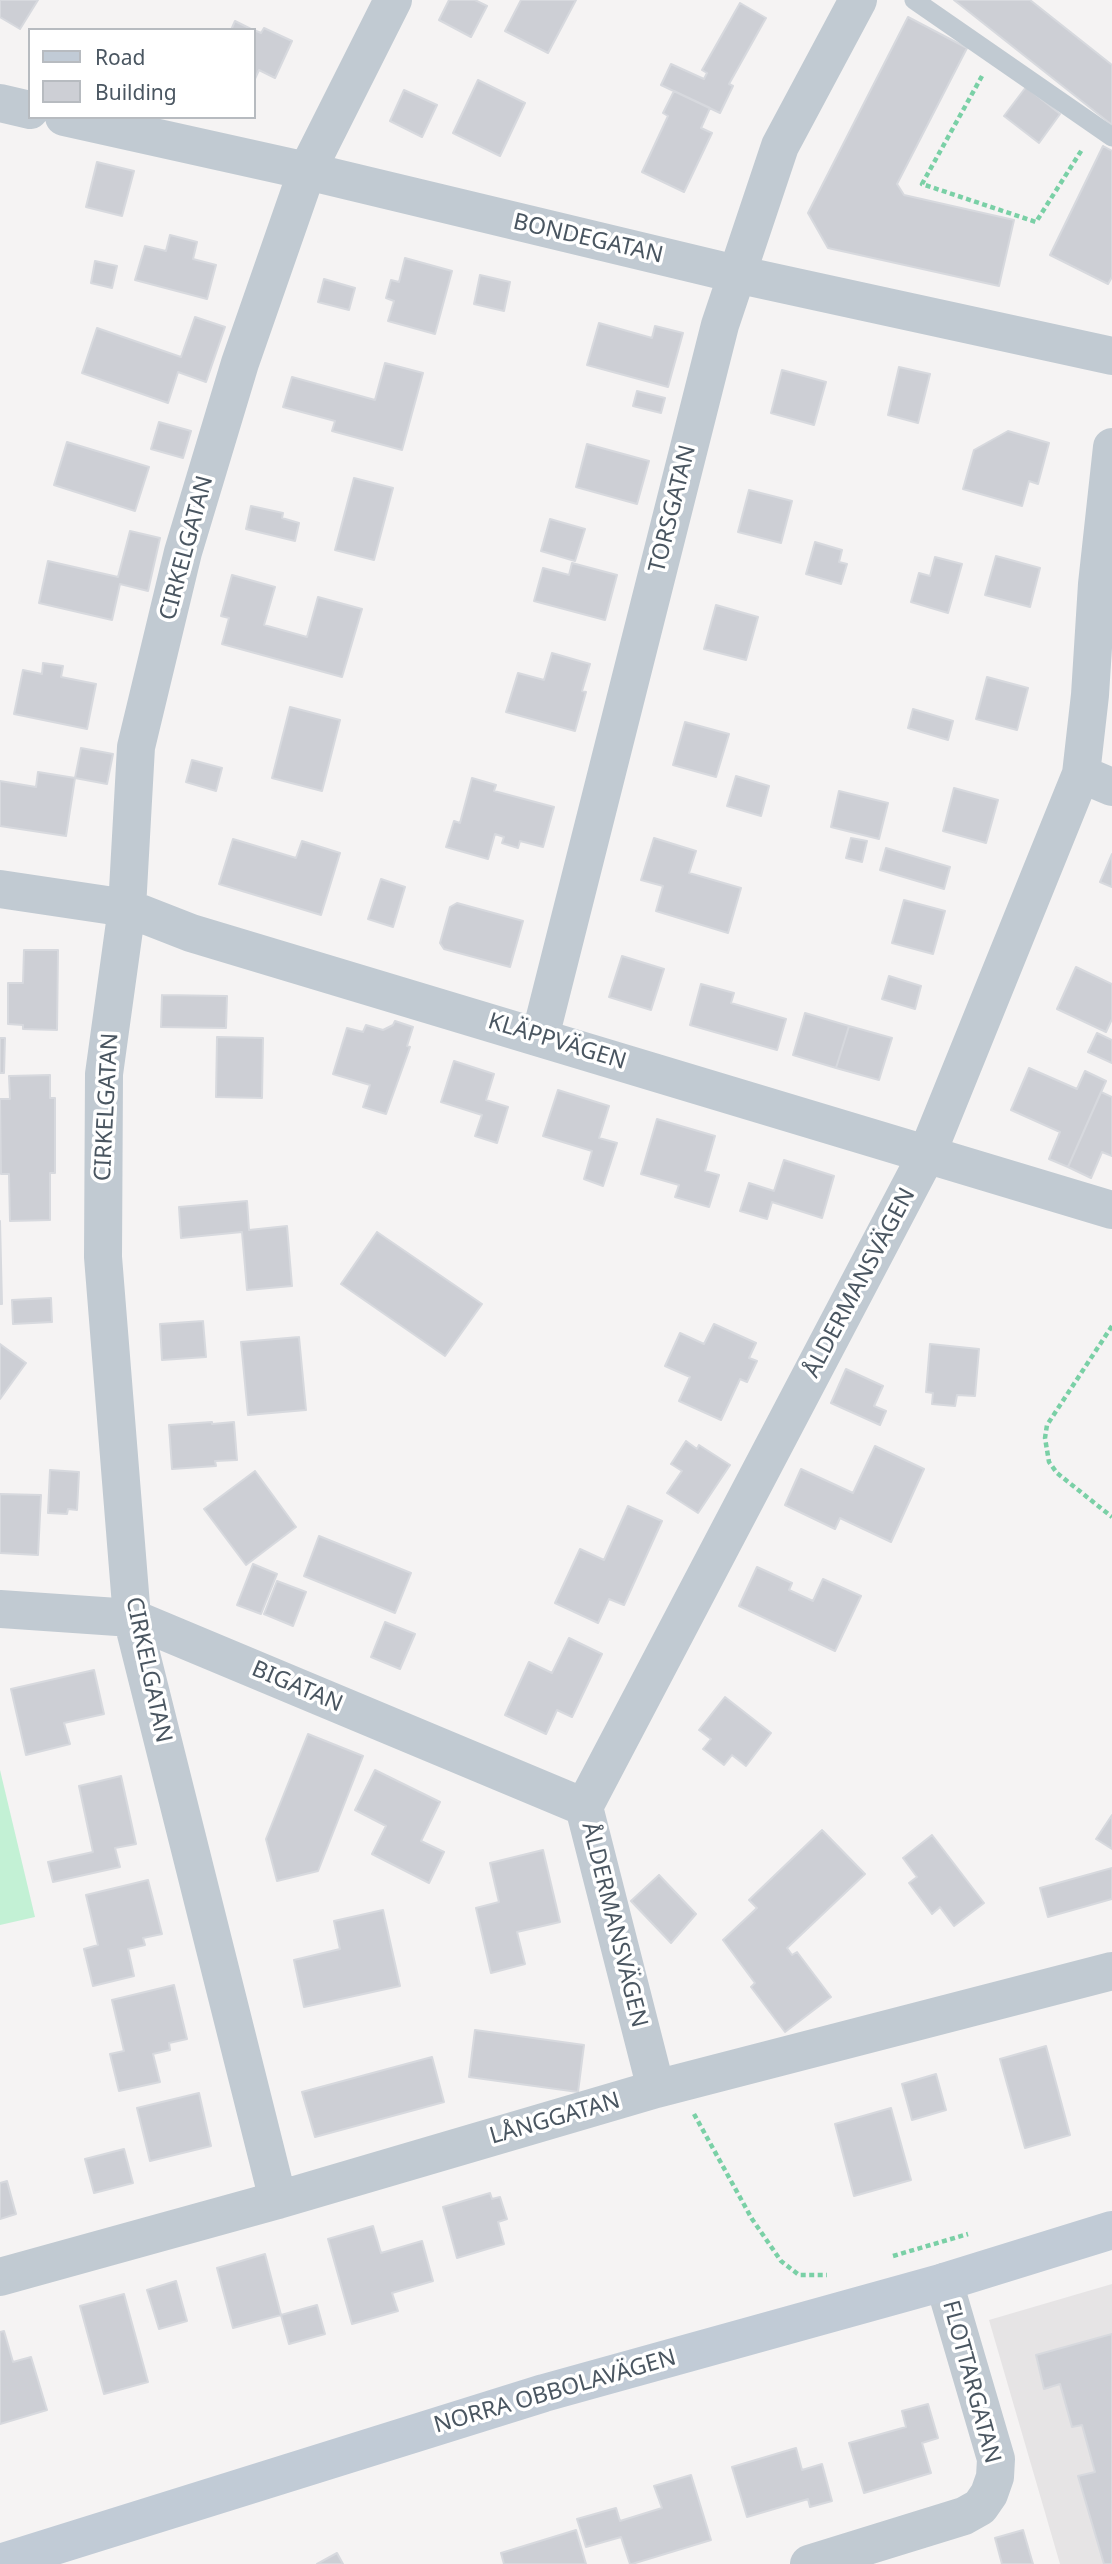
<!DOCTYPE html>
<html>
<head>
<meta charset="utf-8">
<style>
  body { margin:0 }
  #map { position:relative; width:1112px; height:2564px; overflow:hidden; background:#f5f3f3; font-family:"Noto Sans",sans-serif }
  canvas { display:block }
  .legend { position:absolute; left:28px; top:28px; width:228px; height:91px; box-sizing:border-box; background:#fff; border:2px solid #b7bbc0; margin:0; padding:9px 12px; list-style:none; font-size:21px; color:#4a5661 }
  .legend li { display:flex; align-items:center; gap:14px; height:35px }
  .legend b { width:35px; border:2px solid #b7bbc0 }
</style>
</head>
<body>
<div id="map">
<canvas width="1112" height="2564"></canvas>
<ul class="legend">
<li><b style="height:9px;background:#c1cbd6"></b>Road</li>
<li><b style="height:19px;background:#cdcfd5"></b>Building</li>
</ul>
</div>
<script>
const ctx = document.querySelector('canvas').getContext('2d');
ctx.lineJoin = 'round';
function fill(path, color) { ctx.fillStyle = color; ctx.fill(path, 'evenodd'); }
const poly = rows => new Path2D(rows.map(r => 'M' + r).join(''));
function trace(path, color, width, dash) { ctx.strokeStyle = color; ctx.lineWidth = width; ctx.lineCap = dash ? 'butt' : 'round'; ctx.setLineDash(dash || []); ctx.stroke(path); }
function drawText(font, color, halo, rows, align = 'center') {
  ctx.font = font + ' "Noto Sans",sans-serif'; ctx.lineWidth = 7; ctx.setLineDash([]); ctx.textBaseline = 'middle'; ctx.strokeStyle = halo; ctx.fillStyle = color; for (const [text, x, y, turn = 0] of rows) {
    ctx.save(); ctx.translate(x, y); ctx.rotate((+turn || 0) * Math.PI / 180); ctx.textAlign = isNaN(turn) ? turn : align; if (halo) ctx.strokeText(text, 0, 0); ctx.fillText(text, 0, 0); ctx.restore();
  }
}
const education = poly([
  [1112,2284,1112,2564,1060,2564,989,2320]
]);
const green = poly([
  [0,1770,35,1917,0,1925]
]);
const building = poly([
  [0,0,38,0,20,29,0,17,0,0],
  [449,0,475,0,487,6,471,37,439,20,449,0],
  [521,0,576,0,548,53,505,31,521,0],
  [954,0,1030,0,1112,65,1112,125,954,0],
  [740,3,766,18,729,84,733,86,720,113,661,85,671,64,704,79,707,73,702,70,740,3],
  [908,17,967,48,897,184,904,195,1014,220,999,286,828,248,808,213,908,17],
  [235,21,253,30,231,30,235,21],
  [264,28,292,41,275,78,259,70,254,81,254,30,261,33,264,28],
  [478,80,525,103,500,156,453,133,478,80],
  [1026,87,1060,114,1039,143,1004,116,1026,87],
  [404,90,437,105,422,137,390,121,404,90],
  [674,91,710,108,701,128,712,133,684,192,642,172,668,116,663,113,674,91],
  [1103,146,1112,151,1112,277,1108,284,1050,255,1103,146],
  [97,162,134,171,122,216,86,207,97,162],
  [170,235,197,242,193,259,216,265,207,299,135,280,145,246,166,251,170,235],
  [405,258,452,271,435,334,388,321,394,301,386,298,391,280,399,282,405,258],
  [95,261,117,266,112,288,91,283,95,261],
  [480,275,510,282,504,311,474,304,480,275],
  [324,279,355,288,349,310,318,302,324,279],
  [195,317,225,327,206,382,178,372,168,403,82,373,97,328,181,357,195,317],
  [599,323,652,338,655,326,683,333,668,387,587,365,599,323],
  [385,363,423,373,402,450,332,431,335,421,283,407,292,377,375,400,385,363],
  [899,367,930,374,918,423,888,415,899,367],
  [782,370,826,382,814,425,771,413,782,370],
  [637,391,665,398,661,413,633,406,637,391],
  [159,422,191,431,183,458,151,449,159,422],
  [1008,431,1049,443,1038,484,1029,481,1022,506,963,489,974,450,1008,431],
  [67,442,149,467,135,511,54,485,67,442],
  [587,444,649,461,637,504,576,487,587,444],
  [354,478,393,488,374,560,335,550,354,478],
  [749,490,792,501,781,543,738,532,749,490],
  [251,506,283,513,282,518,299,523,295,541,246,529,251,506],
  [550,519,585,529,575,561,541,551,550,519],
  [130,531,160,538,148,591,120,584,112,620,39,603,48,561,118,577,130,531],
  [815,542,842,550,839,562,847,564,841,584,806,574,815,542],
  [996,556,1040,568,1030,607,985,595,996,556],
  [935,557,962,564,948,613,911,602,919,573,930,576,935,557],
  [572,563,617,575,605,620,534,601,543,568,569,575,572,563],
  [232,575,275,587,264,625,307,637,318,597,362,609,342,677,222,644,229,618,221,616,232,575],
  [716,605,758,617,746,660,704,649,716,605],
  [552,653,590,664,582,691,586,692,575,731,506,712,518,673,544,680,552,653],
  [43,663,63,666,61,677,96,684,87,729,14,714,23,670,42,674,43,663],
  [987,677,1028,688,1017,730,976,719,987,677],
  [290,707,340,720,322,791,272,778,290,707],
  [913,709,953,721,948,740,908,728,913,709],
  [685,722,729,734,716,777,673,765,685,722],
  [81,748,113,754,107,784,75,778,81,748],
  [192,760,222,768,216,791,186,782,192,760],
  [38,772,75,778,66,836,0,826,0,781,36,787,38,772],
  [736,776,769,786,761,816,727,806,736,776],
  [472,778,496,785,494,791,554,807,543,847,520,841,518,848,502,843,504,837,495,834,488,859,446,847,454,821,460,823,472,778],
  [954,788,998,800,986,843,943,831,954,788],
  [839,791,888,803,879,839,831,827,839,791],
  [654,838,696,851,689,873,741,888,728,933,656,911,663,886,641,880,654,838],
  [851,838,867,841,862,862,846,858,851,838],
  [233,839,296,858,302,841,340,853,321,915,219,884,233,839],
  [886,848,950,867,944,889,880,870,886,848],
  [1112,854,1112,887,1100,882,1112,854],
  [381,879,405,887,393,927,368,919,381,879],
  [904,900,945,911,933,954,892,943,904,900],
  [457,903,523,921,510,967,444,949,440,943,450,907,457,903],
  [24,950,58,950,57,1030,23,1029,23,1025,8,1024,8,983,23,983,24,950],
  [622,956,664,969,651,1010,609,997,622,956],
  [1076,967,1112,984,1112,1019,1106,1032,1057,1009,1076,967],
  [889,976,921,986,915,1009,882,999,889,976],
  [701,984,734,993,731,1003,786,1019,777,1050,690,1025,701,984],
  [162,995,227,996,226,1028,161,1027,162,995],
  [805,1013,849,1026,836,1068,793,1055,805,1013],
  [395,1021,413,1027,407,1046,410,1047,386,1114,363,1107,370,1085,333,1074,347,1028,363,1032,366,1025,383,1030,393,1025,395,1021],
  [849,1026,892,1038,879,1080,836,1068,849,1026],
  [1097,1033,1112,1040,1112,1063,1088,1052,1097,1033],
  [217,1037,263,1038,262,1098,216,1097,217,1037],
  [0,1038,5,1038,4,1073,0,1073,0,1038],
  [454,1061,494,1074,486,1100,508,1107,497,1143,475,1136,482,1115,441,1102,454,1061],
  [1029,1068,1077,1089,1085,1071,1106,1081,1068,1167,1049,1159,1060,1132,1011,1110,1029,1068],
  [50,1075,50,1098,55,1098,55,1173,50,1173,50,1220,10,1221,9,1174,1,1174,0,1099,10,1099,9,1076,50,1075],
  [558,1090,609,1106,599,1138,617,1143,603,1186,584,1179,592,1151,543,1136,558,1090],
  [1101,1092,1112,1097,1112,1156,1102,1152,1091,1178,1068,1167,1101,1092],
  [657,1119,715,1136,705,1171,719,1175,709,1207,675,1197,679,1185,641,1174,657,1119],
  [784,1160,834,1176,822,1218,772,1202,767,1219,740,1211,749,1183,774,1191,784,1160],
  [247,1201,249,1230,287,1226,292,1286,247,1290,242,1232,181,1238,179,1207,247,1201],
  [0,1221,2,1304,0,1304,0,1221],
  [377,1232,482,1304,445,1356,341,1284,377,1232],
  [51,1298,52,1322,13,1324,12,1300,51,1298],
  [203,1321,206,1357,162,1360,160,1324,203,1321],
  [714,1324,756,1343,749,1358,757,1361,747,1382,740,1379,721,1420,679,1401,690,1377,665,1366,680,1333,704,1344,714,1324],
  [299,1337,306,1410,248,1415,241,1342,299,1337],
  [0,1344,26,1363,0,1399,0,1344],
  [930,1344,979,1349,975,1396,957,1395,955,1406,932,1404,933,1393,926,1392,930,1344],
  [846,1369,883,1386,874,1406,886,1411,880,1425,831,1403,846,1369],
  [212,1422,212,1424,234,1422,237,1460,215,1461,216,1466,172,1469,169,1425,212,1422],
  [686,1441,697,1449,699,1445,730,1465,698,1513,667,1493,682,1471,671,1464,686,1441],
  [875,1446,924,1469,891,1542,840,1518,835,1529,785,1505,801,1469,853,1493,875,1446],
  [50,1470,79,1472,77,1510,68,1509,67,1514,48,1513,50,1470],
  [255,1471,296,1527,246,1565,204,1509,255,1471],
  [0,1494,41,1495,38,1555,0,1553,0,1494],
  [628,1506,662,1521,624,1605,609,1599,598,1623,555,1603,580,1549,604,1560,628,1506],
  [319,1536,411,1573,395,1613,304,1576,319,1536],
  [253,1564,277,1574,261,1614,237,1605,253,1564],
  [757,1567,792,1583,789,1590,813,1601,823,1579,861,1596,835,1651,739,1606,757,1567],
  [277,1581,306,1592,293,1626,264,1614,277,1581],
  [385,1622,415,1634,400,1669,371,1657,385,1622],
  [569,1638,602,1654,572,1717,557,1710,546,1734,505,1715,529,1662,552,1673,569,1638],
  [94,1670,104,1714,64,1723,70,1744,26,1755,11,1689,94,1670],
  [725,1697,771,1733,746,1766,732,1755,724,1765,703,1749,711,1739,699,1730,725,1697],
  [308,1734,363,1756,318,1871,277,1881,266,1839,308,1734],
  [375,1770,440,1802,421,1841,444,1852,429,1883,372,1854,386,1826,355,1810,375,1770],
  [121,1776,136,1844,115,1848,120,1867,53,1882,48,1862,93,1852,79,1786,121,1776],
  [1112,1815,1112,1849,1096,1839,1112,1815],
  [822,1830,865,1874,787,1948,792,1955,797,1952,831,1997,785,2032,751,1987,755,1983,723,1940,757,1908,749,1900,822,1830],
  [932,1835,984,1903,954,1926,940,1907,932,1914,909,1883,917,1877,903,1858,932,1835],
  [543,1850,560,1922,517,1932,525,1964,491,1973,476,1908,499,1902,490,1863,543,1850],
  [1112,1868,1112,1899,1048,1917,1040,1888,1112,1868],
  [659,1875,696,1914,671,1943,631,1901,659,1875],
  [148,1880,162,1934,143,1938,145,1945,128,1949,134,1976,93,1986,84,1949,98,1945,86,1895,148,1880],
  [383,1910,400,1986,304,2007,294,1960,340,1949,334,1921,383,1910],
  [174,1985,187,2039,169,2043,170,2050,153,2054,160,2082,119,2091,110,2054,124,2051,112,2000,174,1985],
  [475,2030,584,2045,578,2092,469,2077,475,2030],
  [1046,2046,1070,2135,1025,2148,1000,2059,1046,2046],
  [432,2057,444,2102,315,2137,302,2092,432,2057],
  [936,2074,946,2110,912,2120,902,2084,936,2074],
  [199,2093,211,2146,150,2161,137,2108,199,2093],
  [891,2108,911,2180,854,2196,835,2124,891,2108],
  [124,2149,133,2183,94,2193,85,2159,124,2149],
  [7,2181,16,2214,0,2219,0,2183,7,2181],
  [490,2193,492,2199,500,2197,507,2219,498,2222,504,2244,457,2258,443,2207,490,2193],
  [373,2226,381,2253,422,2241,433,2281,392,2293,398,2311,352,2324,328,2239,373,2226],
  [265,2254,281,2315,233,2328,217,2268,265,2254],
  [176,2281,187,2321,159,2329,147,2290,176,2281],
  [124,2294,148,2382,104,2394,80,2306,124,2294],
  [317,2305,325,2334,289,2344,281,2315,317,2305],
  [4,2331,13,2362,31,2357,47,2410,0,2424,0,2332,4,2331],
  [1112,2334,1112,2564,1104,2564,1078,2476,1095,2472,1082,2425,1072,2427,1060,2384,1044,2389,1036,2355,1112,2334],
  [928,2404,938,2438,922,2443,931,2473,864,2493,849,2443,906,2427,902,2411,928,2404],
  [796,2448,802,2470,822,2464,832,2501,810,2507,808,2499,747,2517,732,2467,796,2448],
  [691,2475,711,2540,632,2564,630,2564,621,2537,586,2547,577,2519,616,2508,620,2521,662,2508,654,2486,691,2475],
  [576,2530,586,2564,504,2564,501,2553,576,2530],
  [1023,2530,1033,2564,1002,2564,995,2538,1023,2530],
  [337,2553,343,2564,317,2564,337,2553]
]);
const path = poly([
  [982,76,922,184,1036,222,1083,148],
  [1112,1326,1047,1425,1045,1438,1049,1462,1057,1473,1112,1517],
  [694,2114,752,2219,781,2261,799,2275,827,2275],
  [893,2256,968,2234]
]);
const lane = poly([
  [914,0,1112,137]
]);
const street = poly([
  [0,103,30,110],
  [64,117,307,171,736,274,1112,356],
  [1081,774,1112,787],
  [0,889,127,908,191,933,1112,1210],
  [540,1037,720,325,780,146,858,0],
  [0,1609,132,1618,584,1807],
  [656,2089,584,1807,927,1154,1081,774,1090,695,1097,584,1112,447],
  [278,2200,132,1618,103,1257,104,1074,127,908,136,747,183,552,240,363,307,171,393,0],
  [0,2277,278,2200,656,2089,1112,1971],
  [809,2564,964,2516,980,2507,989,2494,995,2477,996,2459,944,2282]
]);
const secondary = poly([
  [0,2563,544,2393,944,2282,1112,2230]
]);
const streetNames = [
  ["BONDEGATAN",588,239,13],
  ["TORSGATAN",673,509,-76],
  ["CIRKELGATAN",187,548,-75],
  ["KLÄPPVÄGEN",557,1042,17],
  ["CIRKELGATAN",107,1107,-87],
  ["ÅLDERMANSVÄGEN",860,1283,-62],
  ["CIRKELGATAN",148,1670,78],
  ["BIGATAN",297,1687,23],
  ["ÅLDERMANSVÄGEN",614,1925,76],
  ["LÅNGGATAN",555,2119,-16],
  ["FLOTTARGATAN",971,2382,75],
  ["NORRA OBBOLAVÄGEN",555,2392,-16]
];
fill(education, '#e6e4e5');
fill(green, '#c3f1d5');
fill(building, '#cdcfd5');
trace(building, '#d7d9de', 2);
trace(path, '#7ad0a6', 4.5, [5, 3.5]);
trace(lane, '#c1cad2', 19);
trace(street, '#c1cad2', 38);
trace(secondary, '#c1cbd6', 38);
drawText('23px', '#4a5661', '#fff', streetNames);
</script>
</body>
</html>
